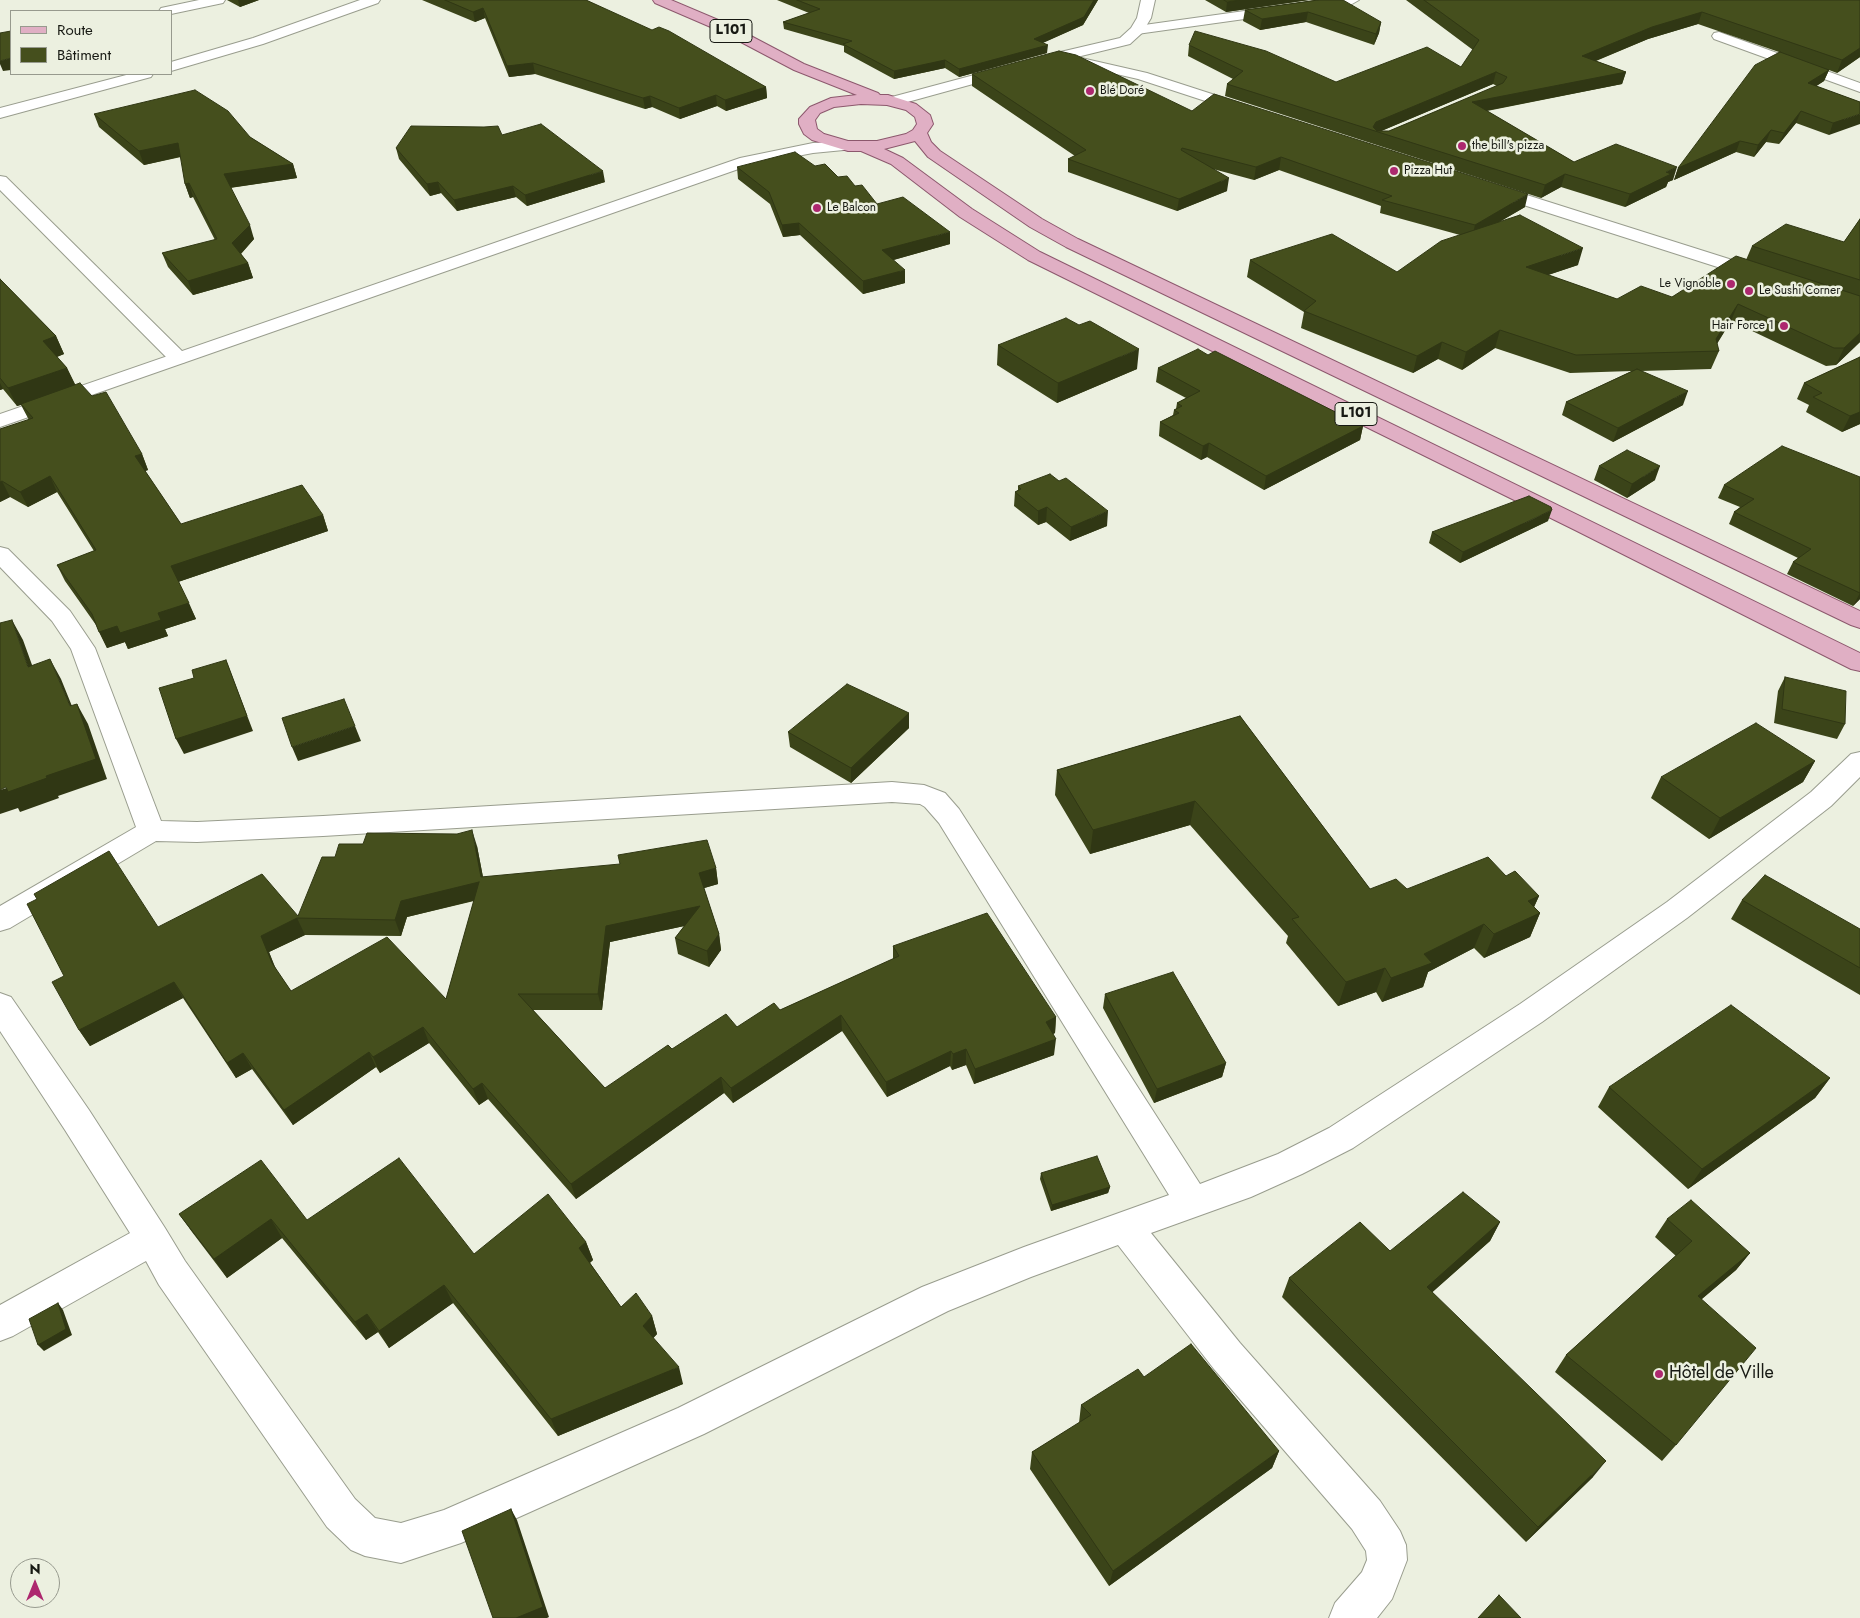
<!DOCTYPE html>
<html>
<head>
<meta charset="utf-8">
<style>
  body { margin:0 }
  #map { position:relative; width:1860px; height:1618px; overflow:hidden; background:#ecf0e0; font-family:Jost,sans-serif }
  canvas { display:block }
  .legend { position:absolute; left:10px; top:10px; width:162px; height:65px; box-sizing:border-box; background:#ecf0e0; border:1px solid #979a8e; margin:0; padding:6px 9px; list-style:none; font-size:15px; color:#171913 }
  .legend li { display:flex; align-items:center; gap:10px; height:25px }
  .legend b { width:25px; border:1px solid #979a8e }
  .north { position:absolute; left:10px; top:1558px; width:50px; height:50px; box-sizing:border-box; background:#ecf0e0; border:1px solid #979a8e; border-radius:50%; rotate:0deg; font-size:14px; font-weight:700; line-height:20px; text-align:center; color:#171913 }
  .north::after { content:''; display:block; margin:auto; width:18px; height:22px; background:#ad286f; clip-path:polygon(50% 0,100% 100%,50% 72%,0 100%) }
</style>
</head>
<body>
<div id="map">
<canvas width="1860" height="1618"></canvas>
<ul class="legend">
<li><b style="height:6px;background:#e0afc4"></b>Route</li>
<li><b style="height:14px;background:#454f1d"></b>Bâtiment</li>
</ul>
<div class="north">N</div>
</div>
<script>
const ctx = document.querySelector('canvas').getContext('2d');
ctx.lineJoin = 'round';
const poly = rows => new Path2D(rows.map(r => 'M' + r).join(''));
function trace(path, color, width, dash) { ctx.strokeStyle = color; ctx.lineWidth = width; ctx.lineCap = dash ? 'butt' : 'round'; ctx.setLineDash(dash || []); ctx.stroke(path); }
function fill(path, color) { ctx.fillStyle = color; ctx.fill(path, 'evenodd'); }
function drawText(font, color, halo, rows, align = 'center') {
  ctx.font = font + ' Jost,sans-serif'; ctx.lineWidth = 5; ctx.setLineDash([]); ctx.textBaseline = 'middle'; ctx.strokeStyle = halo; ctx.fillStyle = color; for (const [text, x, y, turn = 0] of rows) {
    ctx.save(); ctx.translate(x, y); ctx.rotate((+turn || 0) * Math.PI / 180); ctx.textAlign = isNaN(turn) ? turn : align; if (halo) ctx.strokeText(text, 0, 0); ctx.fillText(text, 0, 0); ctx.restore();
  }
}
const street = poly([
  [199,0,225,0,223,3,171,14,171,11,159,11,161,8,199,0],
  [360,0,380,0,378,3,263,44,171,71,171,62,253,38,360,0],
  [1323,0,1359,0,1352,4,1137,34,1130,30,1137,26,1323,0],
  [1719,32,1860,83,1860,92,1714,39,1712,36,1714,33,1719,32],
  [130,74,153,74,151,77,0,118,0,108,130,74],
  [0,176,6,177,185,354,188,358,185,362,178,364,171,362,0,190,0,176],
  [0,547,8,549,70,611,95,648,161,821,197,822,323,816,892,782,924,785,945,793,959,809,1200,1184,1278,1154,1329,1128,1520,1004,1667,902,1811,792,1851,754,1860,752,1860,777,1831,806,1687,918,1542,1022,1353,1148,1302,1174,1251,1197,1151,1233,1240,1343,1380,1501,1400,1531,1406,1545,1407,1560,1392,1599,1377,1618,1329,1618,1335,1603,1362,1572,1367,1560,1366,1551,1352,1529,1214,1369,1118,1245,1031,1277,948,1311,704,1434,461,1543,401,1563,365,1556,351,1550,327,1527,159,1285,146,1261,13,1336,0,1341,0,1305,130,1233,65,1130,0,1031,0,993,11,997,89,1110,165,1228,185,1261,355,1499,375,1518,401,1523,444,1510,678,1408,922,1287,1024,1247,1169,1195,939,823,925,807,920,804,892,802,323,836,197,842,156,841,10,928,0,931,0,906,136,827,71,649,52,621,0,567,0,547]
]);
const secondary = poly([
  [1141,0,1155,0,1151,18,1142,33,1130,44,1077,57,1147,73,1249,106,1252,109,1249,112,1239,112,1138,79,1060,61,1054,56,1056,53,1120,38,1131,28,1137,18,1141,0],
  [1008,66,1013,67,1015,70,1013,73,893,106,888,104,885,101,888,98,1008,66],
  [848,141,854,143,856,146,854,149,813,153,750,165,0,427,0,414,740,158,813,143,848,141],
  [1492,184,1767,271,1770,275,1767,279,1761,280,1755,279,1486,193,1484,189,1486,185,1492,184]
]);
const primary = poly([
  [653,0,671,0,730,25,804,64,878,93,880,95,888,95,916,104,930,115,933,124,927,133,931,142,940,151,1042,219,1078,239,1860,611,1860,628,1851,625,1066,247,1030,227,928,157,915,141,884,149,903,158,972,209,1040,252,1860,653,1860,671,1851,669,1575,530,1028,260,960,217,891,164,861,151,848,151,812,140,804,134,799,124,799,119,810,107,831,98,857,95,794,70,720,31,655,3,653,0],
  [861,104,887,105,906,110,915,117,917,124,913,130,906,134,877,141,848,141,824,134,817,129,815,120,820,113,834,107,861,104]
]);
const wall = poly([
  [227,0,259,0,240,7],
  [422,0,586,0,766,87,767,98,726,111,717,106,680,119,652,107,645,109,535,74,509,77,485,18,475,22],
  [777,0,1098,0,1083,25,1042,43,1047,53,959,77,945,68,894,79,844,52,844,46,784,29,783,22,809,13],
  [1205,0,1309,0,1226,12],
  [1318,0,1381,22,1379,33,1374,45,1306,22,1260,30,1243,21,1245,10],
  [1406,0,1860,0,1860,57,1837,73,1829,70,1824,81,1816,86,1860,102,1829,135,1796,123,1779,144,1766,142,1754,157,1736,152,1674,180,1678,168,1779,52,1698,24,1648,39,1596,61,1626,72,1622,84,1487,111,1574,162,1673,180,1668,182,1666,187,1625,207,1561,187,1541,198,1225,96,1227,84,1233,79,1188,56,1189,45,1336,82,1461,67,1473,50],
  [1493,84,1497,86,1389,131,1381,131],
  [972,74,1192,111,1525,207,1499,222,1578,265,1548,275,1617,299,1672,297,1746,260,1752,246,1844,242,1860,219,1860,342,1836,365,1826,366,1731,321,1717,344,1719,351,1711,369,1641,371,1683,405,1613,442,1562,415,1566,402,1632,371,1570,373,1495,348,1462,370,1438,359,1413,373,1301,328,1304,312,1247,277,1250,260,1397,272,1460,235,1380,213,1381,206,1279,170,1254,180,1213,169,1227,191,1177,211,1068,172,1068,159,1075,156,972,86],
  [94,114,250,137,293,164,297,178,230,188,254,239,241,254,248,263,253,278,193,295,168,267,162,253,215,240,193,197,190,198,185,184,181,157,144,165,99,127],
  [502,135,605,182,527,206,516,197,457,211,441,193,430,196,399,159,396,148],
  [815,166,855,186,877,204,950,244,893,260,905,283,863,294,800,235,783,237,770,204,738,179,737,167],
  [0,279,56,336,64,354,57,357,67,368,75,385,142,454,148,470,145,471,181,524,323,515,328,531,178,582,196,619,165,629,168,636,128,649,125,642,107,648,96,625,65,581,57,565,94,551,57,492,28,507,10,497,0,502,0,429,29,420,21,405,17,406,3,389,0,390],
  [1079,325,1137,369,1057,403,997,365,998,345],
  [1208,355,1363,426,1360,440,1264,490,1207,457,1201,460,1159,436,1160,422,1173,415,1174,410,1176,409,1177,403,1186,398,1156,382,1158,368],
  [1860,357,1860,424,1842,432,1806,412,1809,405,1797,399,1804,383],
  [1599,466,1655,480,1627,498,1594,480],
  [1860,477,1860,599,1853,606,1787,574,1793,562,1798,558,1729,524,1734,512,1740,507,1718,498,1724,485],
  [1018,486,1107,526,1070,541,1046,522,1038,525,1014,506,1015,492,1018,490],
  [1548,521,1460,563,1429,543,1432,532],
  [1785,677,1845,724,1837,739,1774,723,1778,691],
  [909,713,909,728,851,783,790,747,788,732],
  [1240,716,1370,889,1407,889,1506,876,1539,896,1534,907,1540,913,1530,937,1484,958,1474,948,1428,972,1423,987,1382,1002,1376,992,1338,1006,1286,943,1288,936,1190,825,1090,854,1055,795,1057,770],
  [1815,761,1803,782,1709,839,1651,798,1661,777],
  [477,846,483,877,716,868,718,884,704,888,719,934,721,950,709,967,678,954,675,938,684,926,610,942,602,1010,533,1010,605,1088,672,1049,737,1027,780,1010,893,959,893,946,1056,1017,1055,1033,1053,1034,1054,1055,974,1084,966,1065,952,1070,950,1066,887,1097,842,1031,733,1103,724,1093,576,1199,488,1099,479,1105,429,1043,380,1073,376,1067,293,1125,252,1069,236,1078,183,998,90,1046,79,1030,158,927,298,916,335,857],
  [474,901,446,999,291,991,275,968,269,952,305,935,401,936,407,917],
  [1742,900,1860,929,1860,995,1731,919],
  [1105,994,1226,1063,1222,1077,1154,1103,1103,1008],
  [1830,1078,1815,1098,1688,1189,1598,1107,1609,1087],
  [1041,1173,1110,1187,1108,1193,1051,1211,1040,1179],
  [179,1214,307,1220,474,1254,586,1242,593,1260,590,1263,621,1307,652,1316,657,1334,653,1338,683,1384,558,1436,453,1303,389,1348,378,1332,366,1340,282,1238,227,1278,192,1232],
  [1667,1219,1750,1253,1736,1270,1702,1299,1676,1445,1662,1461,1555,1372,1566,1355,1676,1256,1655,1237],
  [1500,1222,1490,1241,1432,1292,1593,1477,1526,1542,1282,1297,1289,1278],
  [1144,1377,1279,1451,1272,1468,1109,1586,1030,1469,1032,1452,1079,1423,1081,1405]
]);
const shadedWall = poly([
  [238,0,259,0,240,7],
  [1094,0,1098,0,1083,25,1034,47,1034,39],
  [1240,0,1309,0,1226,12,1227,2],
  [483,8,485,18,475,22,473,12],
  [1308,12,1306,22,1260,30,1262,19],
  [1702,12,1698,24,1648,39,1578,68,1582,56,1652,27],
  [1381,22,1379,33,1374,45,1376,34],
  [1048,45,1047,53,959,77,959,69],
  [1860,48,1860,57,1837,73,1842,60],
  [11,58,11,70,3,71,0,64,0,61],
  [945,60,945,68,894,79,894,71],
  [533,63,535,74,509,77,507,66],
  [1829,70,1824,81,1803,95,1808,83],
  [1496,72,1493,84,1379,132,1372,130,1376,122],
  [1626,72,1622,84,1469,114,1472,102],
  [766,87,767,98,726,111,725,100],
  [716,95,717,106,680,119,679,108],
  [650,96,652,107,645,109,643,98],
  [1801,111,1796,123,1779,144,1784,133],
  [1860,114,1860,124,1829,135,1833,123],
  [1771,130,1766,142,1754,157,1758,145],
  [1740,141,1736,152,1674,180,1678,168],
  [178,143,183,156,144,165,139,151],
  [1281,157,1279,170,1254,180,1256,167],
  [293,164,297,178,228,188,224,174],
  [1677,167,1673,180,1668,182,1666,187,1625,207,1630,194,1666,172],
  [603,171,605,182,527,206,525,195],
  [1565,174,1561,187,1541,198,1545,185],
  [1229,178,1227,191,1177,211,1179,199],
  [438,182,441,193,430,196,427,184],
  [189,183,193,197,190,198,185,184],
  [513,186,516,197,457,211,454,200],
  [1528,194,1525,207,1472,238,1475,225],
  [799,223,800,235,783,237,782,225],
  [250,225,254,239,237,258,232,243],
  [950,232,950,244,883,263,882,250],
  [1583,248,1578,265,1521,284,1526,267],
  [248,263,253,278,193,295,188,281],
  [905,270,905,283,863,294,863,281],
  [1738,304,1731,321,1712,351,1716,339],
  [1500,330,1495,348,1462,370,1466,352],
  [1860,333,1860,342,1836,365,1844,348],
  [56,336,64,354,51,359,43,341],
  [1442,342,1438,359,1413,373,1417,356],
  [1139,349,1137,369,1057,403,1058,383],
  [67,368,76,386,17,406,8,388],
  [0,383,3,389,0,390],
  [1688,391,1683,405,1613,442,1618,428],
  [1860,412,1860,424,1842,432,1850,416],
  [1363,426,1360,440,1264,490,1266,476],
  [1209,443,1207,457,1201,460,1203,446],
  [142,454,148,470,142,472,135,456],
  [1660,466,1655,480,1627,498,1632,484],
  [50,476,57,492,28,507,20,492],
  [2,481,10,497,0,502,0,482],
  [1047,507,1046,522,1038,525,1038,511],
  [1552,510,1548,521,1460,563,1463,552],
  [1108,511,1107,526,1070,541,1071,527],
  [323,515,328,531,178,582,171,566],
  [1860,593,1860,599,1853,606],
  [189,603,196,619,165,629,168,636,128,649,125,642,107,648,99,632],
  [12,620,23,640,40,687,28,667],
  [50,659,61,679,80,726,70,706],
  [226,660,253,731,184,754,176,739],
  [77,704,88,724,107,779,58,796,59,798,20,812,18,808,0,814,0,790,46,776],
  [909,713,909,728,851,783,851,768],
  [355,726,361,741,298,761,292,747],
  [1815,761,1803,782,1709,839,1720,818],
  [1195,801,1190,825,1090,854,1093,830],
  [472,830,477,846,486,893,481,877],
  [716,868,718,884,701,889,699,873],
  [479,882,484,898,407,917,401,936,395,920,401,901],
  [1539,896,1529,918,1540,913,1530,937,1484,958,1494,934,1528,901],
  [700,906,703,922,610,942,602,1010,598,994,606,926],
  [297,918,305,935,269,952,280,979,272,963,261,936],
  [1484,924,1474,948,1428,972,1423,987,1382,1002,1391,978,1424,954],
  [719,934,721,950,709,967,707,951],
  [1385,968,1376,992,1338,1006,1346,982],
  [174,982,183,998,90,1046,79,1030],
  [841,1015,842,1031,733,1103,731,1088],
  [1056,1017,1055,1033,1044,1038,1046,1022],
  [423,1027,429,1043,380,1073,373,1057],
  [1056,1039,1054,1055,974,1084,975,1069],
  [966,1049,966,1065,952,1070,953,1054],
  [951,1051,950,1066,887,1097,886,1082],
  [369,1052,376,1067,293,1125,284,1110],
  [243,1053,252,1069,236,1078,227,1063],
  [1226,1063,1222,1077,1154,1103,1157,1089],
  [721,1077,724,1093,576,1199,571,1184],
  [1830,1078,1815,1098,1688,1189,1702,1169],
  [482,1083,488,1099,479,1105,473,1089],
  [1110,1187,1108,1193,1051,1211,1052,1205],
  [271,1219,282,1238,227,1278,214,1259],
  [1500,1222,1490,1241,1418,1305,1427,1287],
  [586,1242,593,1260,585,1266,579,1248],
  [1750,1253,1736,1270,1685,1313,1698,1296],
  [444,1285,453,1303,389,1348,379,1331],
  [58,1303,63,1310,72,1335,44,1351,38,1345],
  [367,1314,378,1332,366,1340,355,1322],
  [652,1316,657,1334,648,1344,643,1326],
  [679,1367,683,1384,558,1436,551,1419],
  [1279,1451,1272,1468,1109,1586,1113,1571],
  [1606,1461,1593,1477,1526,1542,1538,1527],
  [511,1509,517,1520,549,1617,547,1618,516,1618]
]);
const building = poly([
  [445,0,586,0,652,30,659,27,669,31,766,87,725,100,716,95,679,108,650,96,643,98,533,63,507,66,483,8,473,12,445,0],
  [797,0,1094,0,1084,17,1034,39,1048,45,959,69,945,60,894,71,843,44,852,41,783,22,820,9,797,0],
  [1224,0,1240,0,1227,2,1224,0],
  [1318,0,1343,0,1381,22,1376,34,1308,12,1262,19,1245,10,1318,0],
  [1424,0,1860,0,1860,48,1842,60,1702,12,1652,27,1582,56,1626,72,1472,102,1574,162,1616,144,1677,167,1666,172,1671,174,1630,194,1565,174,1545,185,1227,84,1243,71,1189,45,1195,31,1266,51,1336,82,1427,47,1461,67,1479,40,1424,0],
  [1496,72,1507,77,1503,83,1389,131,1377,131,1373,127,1376,122,1496,72],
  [11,31,11,58,0,61,0,33,11,31],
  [1059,51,1076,55,1192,111,1214,94,1528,194,1475,225,1382,200,1392,196,1281,157,1256,167,1182,148,1181,150,1229,178,1179,199,1068,159,1086,150,972,74,1059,51],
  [1780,52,1829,70,1808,83,1860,102,1860,114,1833,123,1801,111,1784,133,1771,130,1758,145,1740,141,1678,168,1755,65,1780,52],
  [195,90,228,111,250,137,293,164,224,174,250,225,232,243,248,263,188,281,162,253,217,239,189,183,185,184,178,143,139,151,94,114,195,90],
  [541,124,603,171,525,195,513,186,454,200,438,182,427,184,396,148,411,126,484,127,498,126,502,135,541,124],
  [795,152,815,166,825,164,838,177,847,176,855,186,862,185,877,204,903,197,950,232,882,250,905,270,863,281,799,223,782,225,769,192,737,167,795,152],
  [1520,215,1583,248,1526,267,1617,299,1641,286,1672,297,1736,256,1860,296,1860,333,1844,348,1834,348,1738,304,1716,339,1719,351,1576,355,1500,330,1466,352,1442,342,1417,356,1304,311,1316,301,1250,260,1332,234,1397,272,1441,241,1520,215],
  [1860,219,1860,280,1752,246,1786,224,1844,242,1860,219],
  [0,279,56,336,43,341,67,368,8,388,0,378,0,279],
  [1066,318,1079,325,1090,321,1139,349,1058,383,998,345,1066,318],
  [1198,349,1208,355,1215,351,1363,426,1266,476,1209,443,1203,446,1160,422,1179,413,1174,410,1182,406,1177,403,1200,391,1158,368,1198,349],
  [1860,357,1860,412,1850,416,1813,397,1822,393,1804,383,1860,357],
  [1637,369,1688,391,1618,428,1566,402,1637,369],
  [80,383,92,396,106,392,142,454,135,456,181,524,302,485,323,515,171,566,189,603,158,613,161,620,120,633,117,626,99,632,92,614,57,565,96,550,50,476,20,492,2,481,0,482,0,429,33,418,21,404,80,383],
  [1782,446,1860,477,1860,593,1793,562,1811,549,1734,512,1754,499,1724,485,1782,446],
  [1627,450,1660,466,1632,484,1599,466,1627,450],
  [1050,474,1059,481,1066,478,1108,511,1071,527,1047,507,1038,511,1015,492,1021,489,1018,486,1050,474],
  [1529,496,1551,507,1552,510,1463,552,1432,532,1529,496],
  [12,620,28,667,50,659,70,706,77,704,96,759,46,776,47,778,8,792,6,787,0,790,0,623,12,620],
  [226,660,247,716,176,739,159,688,194,678,192,670,226,660],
  [1785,677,1846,691,1845,724,1782,709,1785,677],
  [847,684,909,713,851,768,788,732,847,684],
  [344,699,355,726,292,747,282,718,344,699],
  [1240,716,1370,889,1396,879,1407,889,1488,857,1506,876,1515,871,1539,896,1528,901,1540,913,1494,934,1484,924,1424,954,1432,963,1391,978,1385,968,1346,982,1292,919,1299,917,1195,801,1093,830,1057,770,1240,716],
  [1756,723,1815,761,1720,818,1661,777,1756,723],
  [472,830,481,877,620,864,618,855,707,840,716,868,699,873,719,934,707,951,675,938,700,906,606,926,598,994,518,994,605,1088,668,1045,672,1049,726,1014,737,1027,774,1003,780,1010,899,956,893,946,987,913,1056,1017,1046,1022,1056,1039,975,1069,966,1049,953,1054,951,1051,886,1082,841,1015,731,1088,721,1077,571,1184,482,1083,473,1089,423,1027,373,1057,369,1052,284,1110,243,1053,227,1063,174,982,79,1030,52,982,64,976,27,904,37,899,34,894,109,851,158,927,262,874,298,916,322,857,335,857,339,844,363,844,367,833,457,834,472,830],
  [479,882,446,999,387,937,291,991,272,963,261,936,297,918,395,920,401,901,479,882],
  [1765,875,1860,929,1860,968,1742,900,1765,875],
  [1173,972,1226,1063,1157,1089,1105,994,1173,972],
  [1731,1005,1830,1078,1702,1169,1609,1087,1731,1005],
  [1097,1156,1110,1187,1052,1205,1041,1173,1097,1156],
  [399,1158,474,1254,548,1194,586,1242,579,1248,621,1307,636,1293,652,1316,643,1326,679,1367,551,1419,444,1285,379,1331,367,1314,355,1322,271,1219,214,1259,179,1214,261,1160,307,1220,399,1158],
  [1463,1192,1500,1222,1427,1287,1606,1461,1538,1527,1289,1278,1360,1222,1390,1251,1463,1192],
  [1691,1200,1750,1253,1698,1296,1756,1348,1676,1445,1566,1355,1692,1241,1667,1219,1691,1200],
  [58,1303,66,1329,38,1345,29,1319,58,1303],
  [1191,1344,1279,1451,1113,1571,1032,1452,1091,1415,1081,1405,1138,1369,1144,1377,1191,1344],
  [511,1509,543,1607,516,1618,493,1618,462,1531,511,1509],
  [1499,1595,1521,1618,1478,1618,1499,1595]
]);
const markers = [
  [1090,91,5,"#ad286f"],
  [1462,146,5,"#ad286f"],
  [1394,171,5,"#ad286f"],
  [817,208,5,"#ad286f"],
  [1731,284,5,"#ad286f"],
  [1749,291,5,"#ad286f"],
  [1784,326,5,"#ad286f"],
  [1659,1374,5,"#ad286f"]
];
const farPoinames = [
  ["Blé Doré",1100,91],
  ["the bill's pizza",1472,146],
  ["Pizza Hut",1404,171],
  ["Le Balcon",827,208],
  ["Le Vignoble",1721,284,"right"],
  ["Le Sushi Corner",1759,291],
  ["Hair Force 1",1774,326,"right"]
];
const shields = [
  [731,31,42],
  [1356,414,42]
];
const shieldNames = [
  ["L101",731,31],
  ["L101",1356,414]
];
const nearPoinames = [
  ["Hôtel de Ville",1669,1374]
];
trace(street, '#999d8e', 2);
trace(secondary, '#999d8e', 2);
trace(primary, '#8c586d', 2);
fill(street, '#fff');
fill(secondary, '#fff');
fill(primary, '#e0afc4');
fill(wall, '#3b4419');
fill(shadedWall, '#303714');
fill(building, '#454f1d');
trace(building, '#303714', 1);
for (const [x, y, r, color] of markers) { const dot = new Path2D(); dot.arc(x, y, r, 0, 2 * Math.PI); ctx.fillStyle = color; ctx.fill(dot); trace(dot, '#ecf0e0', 2); }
drawText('12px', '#171913', '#ecf0e0', farPoinames, 'left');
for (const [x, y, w] of shields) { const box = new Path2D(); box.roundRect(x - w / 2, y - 11.5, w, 23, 4); ctx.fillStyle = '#ecf0e0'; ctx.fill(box); trace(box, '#171913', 1); }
drawText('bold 14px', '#171913', null, shieldNames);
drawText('18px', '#171913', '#ecf0e0', nearPoinames, 'left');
</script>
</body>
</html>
